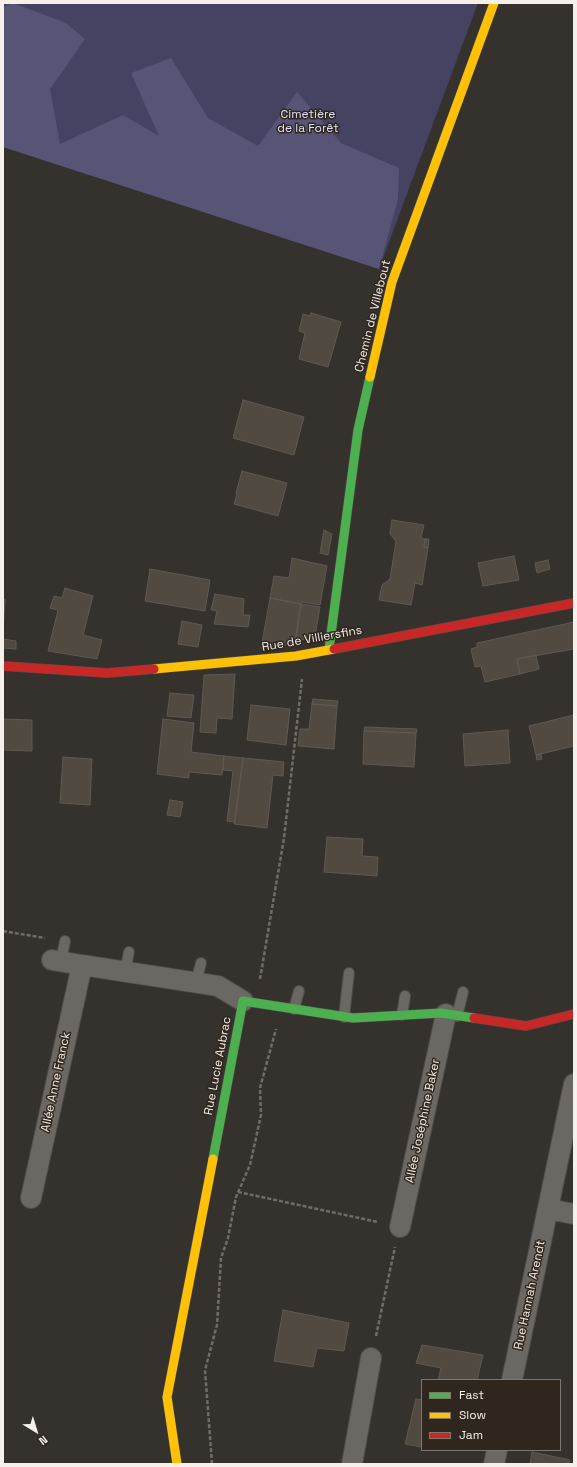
<!DOCTYPE html>
<html>
<head>
<meta charset="utf-8">
<style>
  body { margin:0 }
  #map { position:relative; width:577px; height:1467px; overflow:hidden; background:#35312c; font-family:"Space Grotesk",sans-serif }
  canvas { display:block }
  .frame { position:absolute; inset:0; border:4px solid #f5f0ea; pointer-events:none }
  .legend { position:absolute; left:421px; top:1379px; width:140px; height:72px; box-sizing:border-box; background:#2f271e; border:1px solid #7e7770; margin:0; padding:5px 7px; list-style:none; font-size:12px; color:#f5f0ea }
  .legend li { display:flex; align-items:center; gap:8px; height:20px }
  .legend b { width:20px; border:1px solid #7e7770 }
  .north { position:absolute; left:16px; top:1411px; width:40px; height:40px; -webkit-text-stroke:3px #2f271e; paint-order:stroke; rotate:142deg; font-size:11px; font-weight:700; line-height:16px; text-align:center; color:#f5f0ea }
  .north::after { content:''; display:block; margin:auto; width:14px; height:18px; background:#f5f0ea; clip-path:polygon(50% 0,100% 100%,50% 72%,0 100%) }
</style>
</head>
<body>
<div id="map">
<canvas width="577" height="1467"></canvas>
<div class="frame"></div>
<ul class="legend">
<li><b style="height:5px;background:#4caf50"></b>Fast</li>
<li><b style="height:5px;background:#ffc107"></b>Slow</li>
<li><b style="height:5px;background:#c62828"></b>Jam</li>
</ul>
<div class="north">N</div>
</div>
<script>
const ctx = document.querySelector('canvas').getContext('2d');
ctx.lineJoin = 'round';
function fill(path, color) { ctx.fillStyle = color; ctx.fill(path, 'evenodd'); }
const poly = rows => new Path2D(rows.map(r => 'M' + r).join(''));
function trace(path, color, width, dash) { ctx.strokeStyle = color; ctx.lineWidth = width; ctx.lineCap = dash ? 'butt' : 'round'; ctx.setLineDash(dash || []); ctx.stroke(path); }
function drawText(font, color, halo, rows, align = 'center') {
  ctx.font = font + ' "Space Grotesk",sans-serif'; ctx.lineWidth = 3; ctx.setLineDash([]); ctx.textBaseline = 'middle'; ctx.strokeStyle = halo; ctx.fillStyle = color; for (const [text, x, y, turn = 0] of rows) {
    ctx.save(); ctx.translate(x, y); ctx.rotate((+turn || 0) * Math.PI / 180); ctx.textAlign = isNaN(turn) ? turn : align; if (halo) ctx.strokeText(text, 0, 0); ctx.fillText(text, 0, 0); ctx.restore();
  }
}
const green = poly([
  [3,3,478,3,379,269,3,147]
]);
const forest = poly([
  [13,3,66,23,85,39,50,89,60,144,123,115,159,136,131,73,171,58,208,118,258,146,297,92,341,143,399,168,398,199,379,269,3,147,3,7]
]);
const building = poly([
  [311,313,341,322,328,367,299,359,305,333,299,331,303,314,310,316,311,313],
  [243,400,304,417,294,455,233,438,243,400],
  [242,471,287,483,278,516,234,504,237,494,236,493,242,471],
  [392,520,424,525,421,538,425,539,424,547,428,548,422,585,415,583,411,605,379,600,382,585,390,579,396,541,390,534,392,520],
  [324,530,332,534,328,555,320,553,324,530],
  [425,539,429,539,428,548,424,547,425,539],
  [514,556,519,580,483,586,478,563,514,556],
  [292,558,327,566,320,605,302,602,301,604,270,598,274,576,289,578,292,558],
  [548,560,550,569,537,573,535,563,548,560],
  [150,569,210,580,205,611,145,601,150,569],
  [65,588,93,596,83,635,102,640,97,659,48,651,58,610,50,608,54,596,62,598,65,588],
  [215,594,244,599,243,615,250,615,248,627,214,624,217,611,211,610,215,594],
  [270,598,301,604,295,642,281,647,261,649,270,598],
  [3,599,5,599,3,632,3,599],
  [301,604,320,607,315,636,295,642,301,604],
  [182,621,202,625,198,647,178,644,182,621],
  [574,622,574,649,517,659,520,674,485,682,481,666,475,667,471,649,477,647,477,643,574,622],
  [3,639,16,641,16,649,3,648,3,639],
  [536,655,539,669,520,674,517,659,536,655],
  [235,674,232,719,217,718,216,733,200,732,204,675,235,674],
  [170,693,194,695,191,718,167,716,170,693],
  [313,699,338,701,337,706,312,704,313,699],
  [312,704,337,706,334,749,298,746,300,729,309,729,312,704],
  [251,705,290,709,286,745,247,740,251,705],
  [574,715,574,746,536,755,529,726,574,715],
  [3,719,32,720,32,751,3,750,3,719],
  [163,719,194,723,191,752,224,756,222,775,189,772,189,778,157,774,163,719],
  [365,727,417,729,416,733,364,731,365,727],
  [508,730,510,763,465,766,463,734,508,730],
  [364,731,416,733,414,767,363,764,364,731],
  [541,754,542,759,537,760,536,755,541,754],
  [224,756,243,758,235,822,227,821,233,771,223,770,224,756],
  [63,757,92,759,90,805,60,803,63,757],
  [243,758,284,762,283,776,273,775,267,828,234,824,243,758],
  [170,800,183,802,180,817,167,815,170,800],
  [327,837,363,839,362,856,378,857,377,876,324,872,327,837],
  [283,1310,349,1323,344,1351,317,1348,313,1367,274,1361,283,1310],
  [422,1345,483,1355,477,1380,438,1380,441,1368,416,1363,422,1345],
  [416,1399,422,1400,422,1447,405,1444,416,1399],
  [532,1452,570,1460,568,1464,530,1464,532,1452]
]);
const path = poly([
  [3,931,45,938],
  [260,979,284,838,302,679],
  [238,1192,378,1222],
  [376,1336,395,1247],
  [212,1464,205,1370,217,1325,221,1258,228,1238,236,1197,250,1165,261,1115,260,1088,276,1029]
]);
const lane = poly([
  [61,961,65,941],
  [125,972,129,952],
  [196,982,201,963],
  [294,1009,299,991],
  [402,1015,405,996],
  [457,1016,463,992],
  [344,1017,349,973]
]);
const street = poly([
  [52,960,82,965],
  [31,1198,82,965,218,986,243,1001],
  [548,1209,574,1214],
  [400,1227,446,1014],
  [512,1380,574,1084],
  [352,1464,371,1358],
  [494,1464,497,1450]
]);
const fast = poly([
  [329,649,358,430,370,377],
  [213,1159,243,1001,353,1018,441,1013,474,1018]
]);
const slow = poly([
  [370,377,392,282,494,3],
  [154,669,296,656,334,649],
  [177,1464,167,1397,213,1159]
]);
const jam = poly([
  [334,649,574,603],
  [3,666,107,673,154,669],
  [474,1018,526,1026,574,1014]
]);
const parkNames = [
  ["Cimetière",308,115],
  ["de la Forêt",308,129]
];
const streetNames = [
  ["Chemin de Villebout",373,316,-76],
  ["Rue de Villiersfins",312,639,-10],
  ["Rue Lucie Aubrac",218,1066,-79],
  ["Allée Anne Franck",56,1082,-78],
  ["Allée Joséphine Baker",423,1121,-78],
  ["Rue Hannah Arendt",530,1295,-78]
];
fill(green, '#464262');
fill(forest, '#575476');
fill(building, '#504a41');
trace(building, '#5d5955', 1);
trace(lane, '#504c48', 12);
trace(street, '#504c48', 22);
trace(fast, '#504c48', 10);
trace(slow, '#504c48', 10);
trace(jam, '#504c48', 10);
trace(path, '#706c68', 2.5, [4, 2]);
trace(lane, '#6b6763', 10);
trace(street, '#6b6763', 20);
trace(fast, '#4caf50', 9);
trace(slow, '#ffc107', 9);
trace(jam, '#c62828', 9);
drawText('12px', '#e1e0fc', '#2f271e', parkNames);
drawText('12px', '#f5f0ea', '#2f271e', streetNames);
</script>
</body>
</html>
